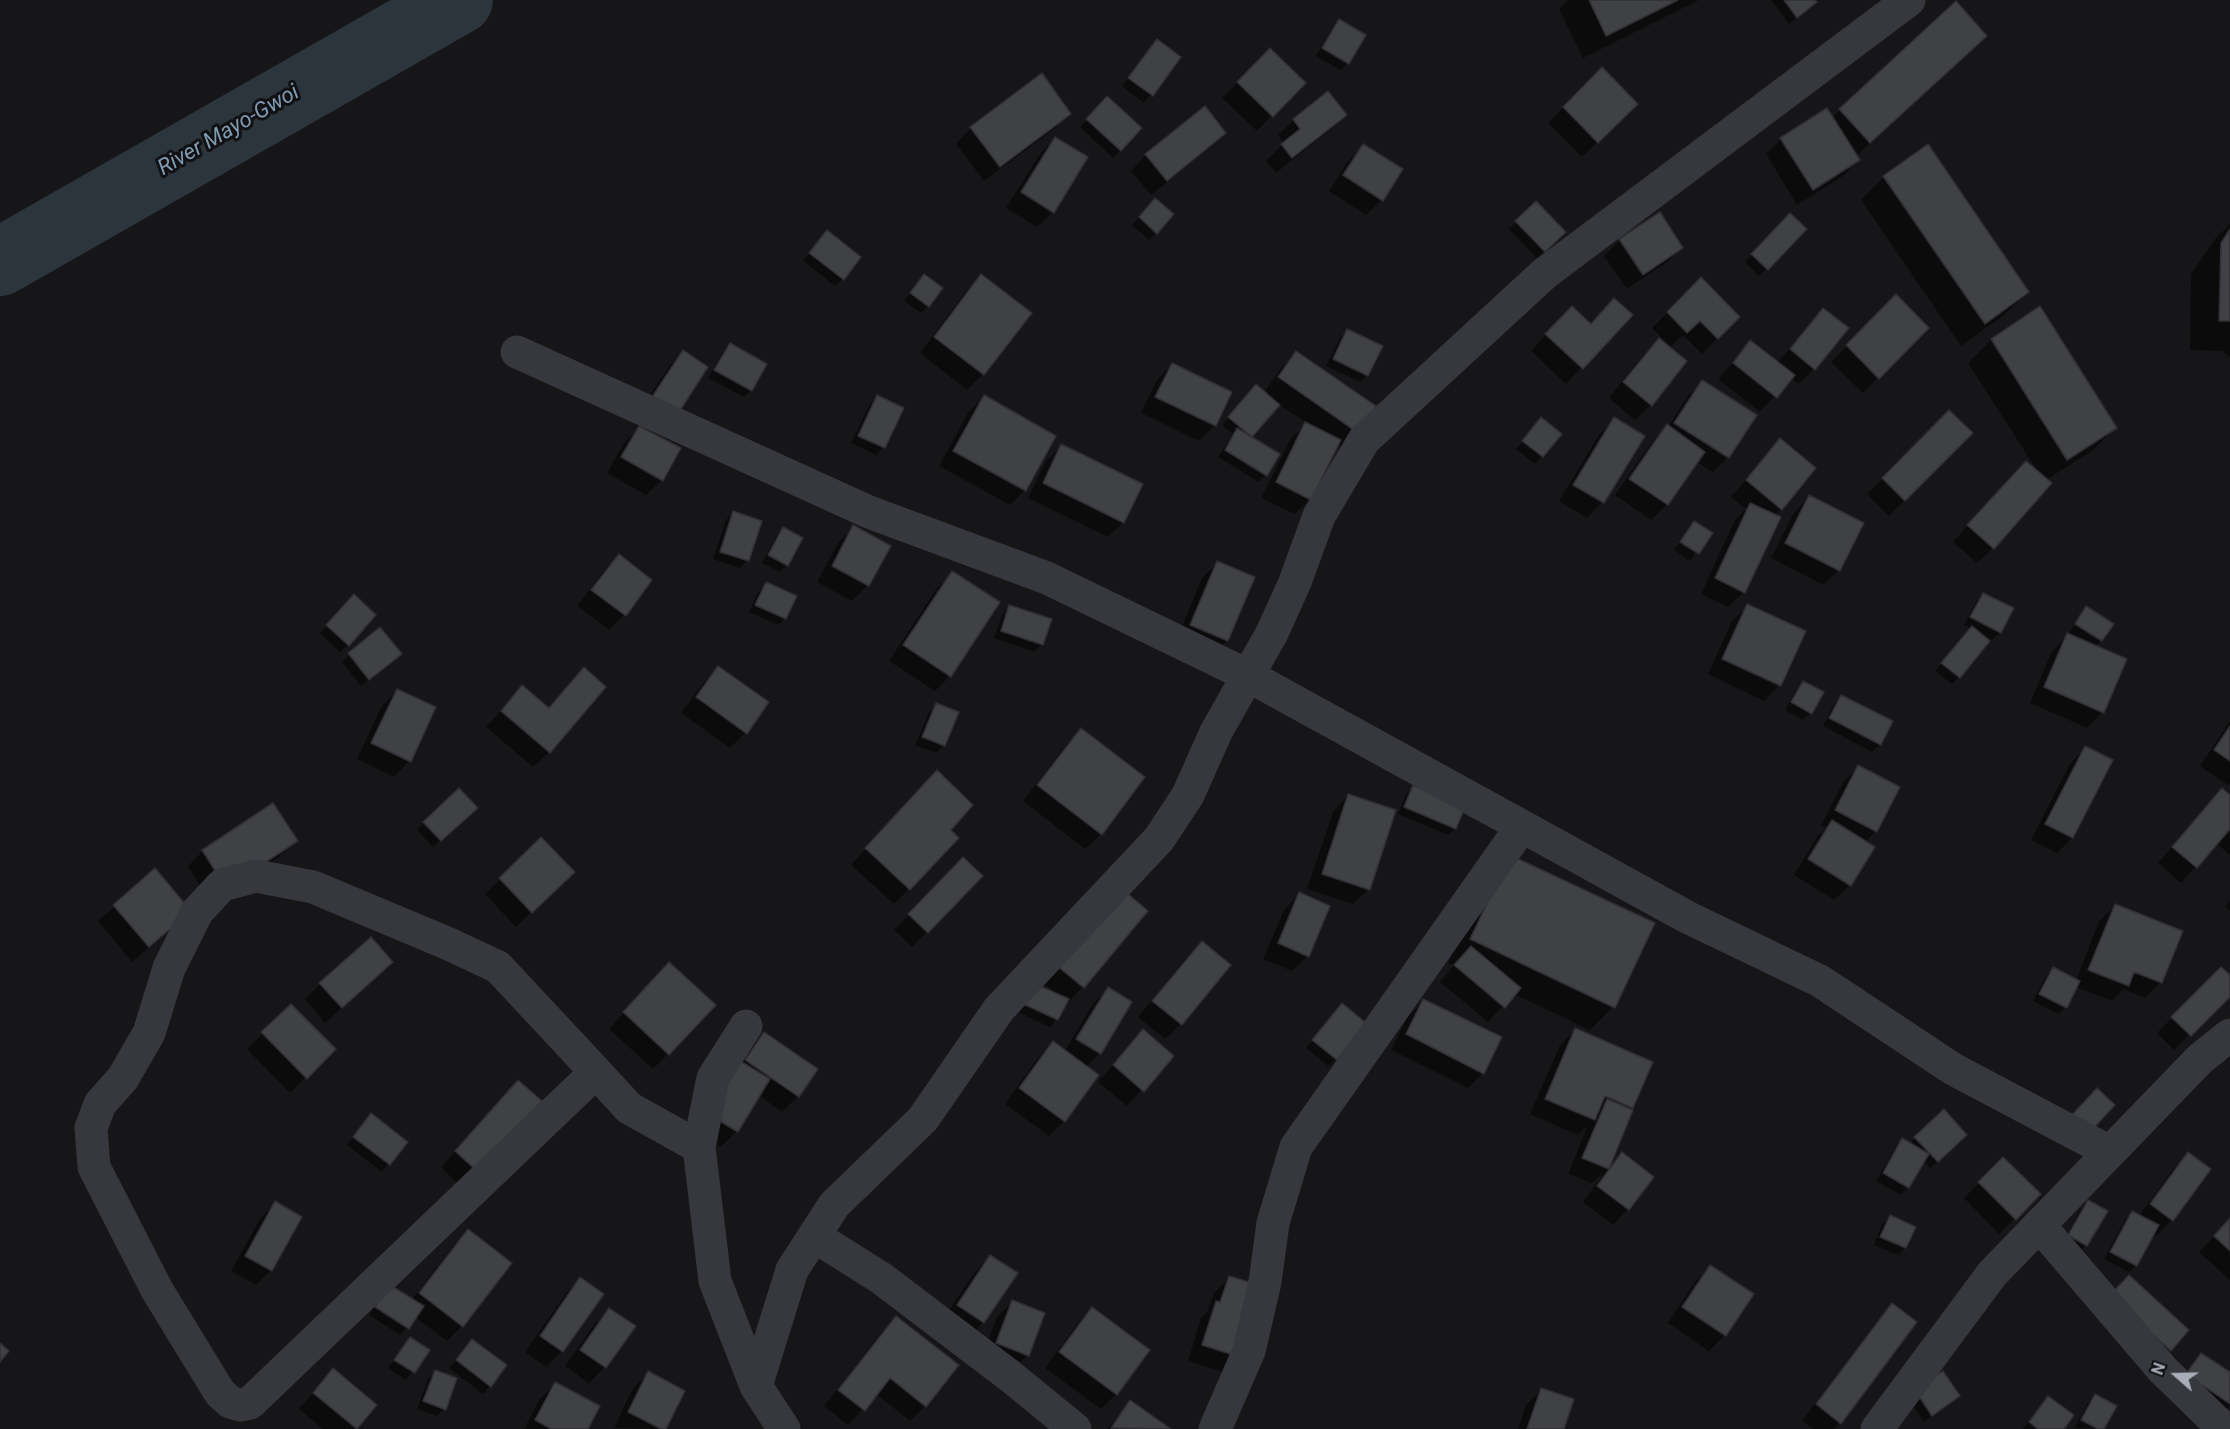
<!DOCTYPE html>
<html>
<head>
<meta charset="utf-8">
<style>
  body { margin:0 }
  #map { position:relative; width:2230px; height:1429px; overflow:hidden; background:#161618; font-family:Roboto,sans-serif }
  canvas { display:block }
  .north { position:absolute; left:2146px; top:1345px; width:60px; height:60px; -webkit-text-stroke:4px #111113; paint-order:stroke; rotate:290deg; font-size:16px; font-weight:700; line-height:24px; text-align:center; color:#a8adb8 }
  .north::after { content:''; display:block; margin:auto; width:21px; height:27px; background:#a8adb8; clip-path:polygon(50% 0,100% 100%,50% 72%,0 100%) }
</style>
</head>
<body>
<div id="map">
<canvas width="2230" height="1429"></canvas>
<div class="north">N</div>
</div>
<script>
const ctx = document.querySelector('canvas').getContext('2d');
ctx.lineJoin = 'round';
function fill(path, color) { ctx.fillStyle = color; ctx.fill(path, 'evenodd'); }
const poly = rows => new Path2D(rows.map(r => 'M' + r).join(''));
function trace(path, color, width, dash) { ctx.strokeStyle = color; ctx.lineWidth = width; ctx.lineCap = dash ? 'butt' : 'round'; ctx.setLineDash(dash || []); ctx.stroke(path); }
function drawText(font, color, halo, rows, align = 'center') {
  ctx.font = font + ' Roboto,sans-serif'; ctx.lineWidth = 6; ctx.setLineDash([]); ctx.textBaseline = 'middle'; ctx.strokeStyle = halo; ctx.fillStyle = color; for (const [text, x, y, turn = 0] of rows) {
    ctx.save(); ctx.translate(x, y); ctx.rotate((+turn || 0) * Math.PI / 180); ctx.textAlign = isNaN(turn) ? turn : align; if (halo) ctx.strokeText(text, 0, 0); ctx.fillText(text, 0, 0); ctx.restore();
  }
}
const shadow = poly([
  [1568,0,1699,0,1583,58,1559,9],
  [1771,0,1813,0,1807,9,1789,24],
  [1339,21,1348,63,1340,70,1316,56,1332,28],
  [1150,49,1179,58,1144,103,1122,86],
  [1270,50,1304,83,1257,131,1222,98],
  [1962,59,1856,156,1858,160,1843,176,1797,205,1766,154,1781,139,1832,118,1840,110],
  [1602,69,1636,104,1582,157,1548,123],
  [1100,106,1140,128,1113,158,1080,127],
  [1069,114,1054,129,984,181,956,144,971,128],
  [1345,115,1330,130,1276,173,1266,161,1284,143,1278,135,1294,120],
  [1224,133,1209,148,1151,195,1131,171,1146,155],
  [1055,138,1053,212,1037,227,1006,208,1040,154],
  [1364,146,1382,200,1366,215,1329,191,1348,161],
  [1927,146,2028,292,2004,315,1961,346,1861,200,1884,177],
  [1536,203,1564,232,1537,258,1509,229],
  [1148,208,1156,233,1149,240,1132,225],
  [1659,214,1681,247,1666,263,1627,289,1604,256,1620,240],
  [1790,215,1804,229,1759,276,1745,262],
  [2230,224,2230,357,2222,351,2190,350,2191,274,2215,239],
  [820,240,842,279,835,286,803,261],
  [924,276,928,306,921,313,904,301],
  [982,276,1029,313,983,374,967,390,920,353,966,291],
  [1701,279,1738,317,1702,354,1683,335,1669,348,1651,405,1635,420,1609,398,1643,355,1659,340,1667,347,1669,345,1652,328],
  [1896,297,1927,328,1863,393,1831,362],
  [2040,308,2115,428,2092,451,2046,480,1993,548,1977,563,1953,542,2010,478,2038,472,1968,363,1991,340],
  [1823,310,1846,328,1814,369,1798,384,1791,378,1760,412,1718,379,1751,342,1777,363],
  [1631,315,1566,384,1531,351,1556,323,1590,325],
  [1347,331,1367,375,1360,382,1326,366,1340,338],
  [730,345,751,390,744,397,708,378,722,353],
  [683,352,671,422,656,436,662,480,646,495,607,473,624,443,640,427,632,422,668,368],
  [1296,353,1374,406,1342,447,1337,444,1310,499,1295,514,1261,498,1290,440,1307,423,1278,404,1249,438,1266,475,1259,482,1218,457,1233,434,1222,425,1249,393,1264,393,1281,368],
  [1172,364,1230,393,1214,426,1199,441,1141,413,1157,380],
  [1702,382,1728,457,1713,472,1696,462,1667,504,1651,520,1615,495,1652,442,1668,427,1687,397],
  [877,397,902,409,883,447,876,455,851,443,870,404],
  [984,397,1025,490,1010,505,939,466,968,413],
  [1949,412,1971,433,1889,516,1867,494],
  [1541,419,1542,456,1535,464,1516,449],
  [1614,419,1643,436,1602,502,1587,518,1559,501,1599,435],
  [1780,440,1814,468,1775,516,1744,592,1728,607,1701,594,1735,520,1746,509,1731,497],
  [1062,446,1123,522,1108,537,1028,498,1046,461],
  [1809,497,1839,570,1823,585,1771,558,1794,513],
  [733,513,748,560,740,568,713,559,726,520],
  [1694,523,1710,533,1690,561,1674,550],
  [854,527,868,585,852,601,817,582,838,543],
  [783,529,787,565,780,572,762,563,776,536],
  [619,556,650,580,624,615,609,630,577,606,603,572],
  [1217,563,1227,640,1212,656,1176,641,1202,578],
  [953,573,950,676,935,691,889,661,937,588],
  [766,584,785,618,778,625,749,612,759,591],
  [1983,594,2000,632,1992,640,1984,635,1959,677,1952,684,1935,671,1971,629,1964,625,1976,602],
  [347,604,348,645,340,652,320,633],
  [1748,606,1779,685,1764,701,1708,674,1732,621],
  [1010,607,1042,644,1034,652,994,638,1002,615],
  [2087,608,2101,640,2095,647,2102,712,2087,728,2030,703,2052,651,2068,635,2076,639,2077,637,2069,632],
  [380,629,393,661,361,686,342,662],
  [718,668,767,702,745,733,730,748,681,713,703,683],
  [584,669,549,752,533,767,486,727,522,687,548,709],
  [1803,683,1811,713,1803,720,1785,710,1796,690],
  [398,690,409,761,394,777,357,759,382,706],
  [1841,696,1880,744,1872,752,1823,726,1834,704],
  [936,705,943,745,936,753,915,745,929,712],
  [2230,721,2230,783,2228,785,2200,766],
  [1081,730,1101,834,1085,849,1023,801,1066,745],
  [2085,748,2072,838,2057,853,2031,840,2070,764],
  [1858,767,1876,831,1865,842,1850,885,1834,900,1794,875,1817,837,1826,828,1821,825,1843,783],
  [1414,787,1455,828,1448,835,1398,814,1406,794],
  [921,788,949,830,909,889,894,904,851,865],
  [2222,790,2230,797,2230,855,2216,843,2181,883,2158,863],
  [1348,796,1369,889,1353,904,1307,889,1333,812],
  [468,815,433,847,417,830,424,823],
  [541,839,573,872,516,927,485,894],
  [296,841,280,856,210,902,188,866,203,851],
  [963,859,981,876,912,947,894,930],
  [155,871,174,926,132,962,98,921],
  [1487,880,1613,1007,1590,1030,1514,994,1488,1022,1440,982,1454,965,1448,963],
  [1299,894,1308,956,1292,971,1263,959,1284,910],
  [2230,901,2230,911,2225,906],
  [1105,905,1146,911,1083,987,1067,1003,1066,1001,1057,1019,1050,1027,1013,1010,1022,990,1058,995,1041,981],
  [2115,906,2161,982,2145,998,2123,989,2112,1001,2076,987,2066,1007,2058,1014,2033,1001,2046,976,2053,968,2076,981,2099,921],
  [1202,943,1181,1024,1165,1039,1138,1017,1186,958],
  [391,962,325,1023,305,999,320,984],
  [2221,969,2230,977,2230,995,2174,1050,2157,1033],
  [654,979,668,1054,653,1069,609,1029],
  [1108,989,1130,1002,1100,1053,1086,1067,1064,1121,1049,1136,1005,1104,1037,1059,1053,1043,1064,1052,1093,1004],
  [1424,1001,1483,1073,1468,1088,1391,1050,1408,1016],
  [291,1006,334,1049,290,1093,247,1049],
  [1335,1013,1336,1059,1328,1066,1306,1048],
  [1575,1030,1632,1107,1629,1110,1631,1111,1607,1170,1622,1154,1628,1209,1613,1225,1583,1202,1602,1176,1601,1175,1592,1183,1568,1174,1588,1125,1578,1135,1530,1114,1560,1045],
  [1143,1031,1172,1056,1127,1106,1098,1082],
  [764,1034,816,1070,798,1096,782,1112,758,1095,737,1131,721,1147,685,1125,748,1049],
  [518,1082,462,1188,441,1167],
  [1943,1111,1965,1135,1930,1168,1923,1161,1908,1187,1901,1195,1876,1181,1895,1148,1902,1140,1909,1144],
  [364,1123,406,1142,382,1172,347,1145],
  [2188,1154,2209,1169,2172,1220,2156,1236,2153,1233,2136,1265,2129,1272,2104,1259,2125,1220,2132,1213,2139,1216,2173,1169],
  [2003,1159,2039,1194,1999,1234,1964,1198],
  [2089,1202,2106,1212,2086,1245,2078,1253,2062,1243,2081,1209],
  [275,1203,271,1270,256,1285,231,1271,260,1219],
  [1890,1217,1905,1248,1898,1255,1874,1245,1882,1224],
  [2230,1219,2230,1280,2199,1252],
  [468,1231,462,1326,447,1341,415,1317,400,1335,369,1315,383,1294,412,1300,453,1246],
  [990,1257,983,1322,968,1338,942,1321,975,1272],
  [1710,1267,1752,1295,1725,1335,1709,1351,1668,1323,1695,1282],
  [1229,1278,1263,1288,1226,1373,1188,1361,1201,1318,1207,1312,1214,1293],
  [580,1279,562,1351,546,1367,525,1352,565,1295],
  [1012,1302,1028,1355,1012,1371,981,1359,997,1317],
  [1892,1305,1840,1423,1834,1429,1813,1429,1802,1421,1877,1321],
  [1093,1309,1116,1394,1101,1409,1045,1368,1077,1324],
  [609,1310,634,1326,605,1367,589,1383,565,1366,594,1325],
  [896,1318,925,1406,910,1421,876,1394,848,1425,824,1406,880,1334],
  [410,1339,428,1351,406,1380,388,1368],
  [472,1341,490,1386,483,1394,449,1368],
  [2201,1355,2230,1374,2230,1406,2224,1412,2180,1382],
  [333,1370,375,1405,354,1429,323,1429,299,1409],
  [436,1372,444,1409,437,1416,417,1409,428,1379],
  [649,1373,664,1429,614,1428,633,1388],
  [555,1384,587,1429,524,1429,539,1400],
  [1541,1390,1562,1429,1518,1429,1526,1405],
  [1958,1396,1924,1422,1909,1399],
  [2096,1396,2103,1429,2075,1428,2088,1403],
  [1130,1402,1169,1429,1107,1429],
  [2041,1405,2062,1429,2023,1429]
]);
const river = poly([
  [0,262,459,0]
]);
const building = poly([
  [1589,0,1678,0,1606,36,1589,0],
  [1784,0,1815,0,1817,2,1797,18,1784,0],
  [1956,1,1987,36,1870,143,1839,109,1956,1],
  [1339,19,1366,35,1349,64,1322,48,1339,19],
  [1157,39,1181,57,1153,96,1128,78,1157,39],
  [1270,48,1306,83,1273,117,1237,82,1270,48],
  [1602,67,1638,104,1598,143,1563,107,1602,67],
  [1042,73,1071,114,1000,167,970,127,1042,73],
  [1328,91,1347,115,1292,158,1281,144,1300,129,1293,119,1328,91],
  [1107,96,1142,128,1121,151,1086,119,1107,96],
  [1205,106,1226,133,1167,181,1145,154,1205,106],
  [1827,108,1860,160,1813,190,1780,138,1827,108],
  [1055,137,1088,157,1054,213,1021,192,1055,137],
  [1363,144,1403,169,1383,201,1343,175,1363,144],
  [1928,144,2029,292,1985,324,1883,176,1928,144],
  [1155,198,1174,214,1157,234,1139,217,1155,198],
  [1536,201,1566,232,1545,252,1515,221,1536,201],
  [1660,212,1683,248,1643,275,1619,239,1660,212],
  [1790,213,1807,229,1768,270,1751,254,1790,213],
  [2230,229,2230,321,2219,321,2221,243,2230,229],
  [827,230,861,257,844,280,809,253,827,230],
  [924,274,943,288,929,307,910,293,924,274],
  [981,274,1032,313,984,375,934,337,981,274],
  [1701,277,1740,317,1718,339,1700,321,1687,333,1667,312,1701,277],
  [1896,294,1929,328,1879,379,1846,345,1896,294],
  [1614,298,1633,315,1583,369,1545,334,1572,306,1591,324,1614,298],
  [2040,306,2117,428,2067,460,1991,339,2040,306],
  [1823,308,1849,328,1815,370,1790,349,1823,308],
  [1347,329,1383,346,1368,376,1333,359,1347,329],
  [1659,338,1687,361,1652,406,1623,382,1659,338],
  [1750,340,1795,375,1777,398,1733,363,1750,340],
  [730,343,767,364,752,391,714,370,730,343],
  [683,350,708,367,672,423,646,406,683,350],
  [1296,351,1376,406,1358,433,1278,377,1296,351],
  [1172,363,1232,392,1216,426,1155,397,1172,363],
  [1702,380,1757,415,1729,458,1674,423,1702,380],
  [1256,384,1280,405,1252,437,1228,417,1256,384],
  [877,395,904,408,885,448,858,436,877,395],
  [984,395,1056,436,1026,491,953,451,984,395],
  [1949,410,1973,433,1905,501,1882,478,1949,410],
  [1541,417,1562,434,1543,457,1522,441,1541,417],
  [1614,417,1645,436,1604,503,1573,485,1614,417],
  [1305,422,1341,440,1311,500,1276,482,1305,422],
  [1667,424,1705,452,1668,505,1629,479,1667,424],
  [639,426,681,448,663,481,621,457,639,426],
  [1237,428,1280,454,1267,476,1225,450,1237,428],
  [1780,438,1816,468,1782,510,1746,480,1780,438],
  [1061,444,1143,484,1124,523,1043,483,1061,444],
  [2026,461,2052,483,1994,549,1967,525,2026,461],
  [1809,495,1864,523,1840,571,1785,543,1809,495],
  [1750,503,1781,517,1745,593,1715,578,1750,503],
  [733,511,762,521,749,561,720,552,733,511],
  [1694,521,1713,533,1699,554,1680,542,1694,521],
  [853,525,891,546,869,586,832,566,853,525],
  [783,527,803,538,788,566,768,555,783,527],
  [619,554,652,580,626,616,591,590,619,554],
  [1217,561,1255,577,1228,641,1190,625,1217,561],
  [952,571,1000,602,951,677,903,645,952,571],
  [766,582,797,596,786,619,755,605,766,582],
  [1983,593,2014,608,2001,633,1970,617,1983,593],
  [354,594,376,615,349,646,326,625,354,594],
  [1747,604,1806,631,1781,686,1722,659,1747,604],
  [1009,605,1052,619,1043,645,1001,631,1009,605],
  [2086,606,2114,624,2102,641,2075,624,2086,606],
  [1972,626,1990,641,1960,678,1941,663,1972,626],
  [380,627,402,654,369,680,348,653,380,627],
  [2067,633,2127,659,2104,713,2044,687,2067,633],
  [718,666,769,702,747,734,696,697,718,666],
  [584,667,606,687,550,753,501,711,522,685,549,708,584,667],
  [1803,681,1824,692,1812,714,1791,702,1803,681],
  [397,689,436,707,411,762,371,743,397,689],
  [1841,695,1893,721,1881,745,1829,718,1841,695],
  [936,703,959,712,945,746,922,737,936,703],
  [2230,726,2230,761,2214,750,2230,726],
  [1081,728,1145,777,1102,835,1037,785,1081,728],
  [2085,746,2113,760,2073,838,2045,824,2085,746],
  [1858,765,1900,787,1877,832,1835,810,1858,765],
  [937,770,973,805,951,830,959,838,910,890,865,848,937,770],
  [1413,785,1465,807,1456,829,1404,807,1413,785],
  [459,788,478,808,441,841,423,822,459,788],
  [2222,788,2230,795,2230,829,2197,868,2172,847,2222,788],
  [1348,794,1396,810,1370,890,1322,874,1348,794],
  [273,803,298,841,226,888,202,850,273,803],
  [1832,820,1875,847,1851,886,1808,859,1832,820],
  [541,837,575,872,532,913,499,878,541,837],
  [1510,855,1655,923,1615,1008,1470,939,1510,855],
  [963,857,983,876,928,933,908,914,963,857],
  [155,868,191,911,149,947,113,905,155,868],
  [1120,887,1148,911,1084,988,1056,965,1120,887],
  [1299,892,1330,906,1309,957,1278,943,1299,892],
  [2115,904,2183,931,2162,983,2134,972,2129,986,2088,970,2115,904],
  [371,937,393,962,342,1008,319,983,371,937],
  [1202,941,1231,965,1182,1025,1152,1001,1202,941],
  [1471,946,1521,988,1505,1008,1454,965,1471,946],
  [669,962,716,1005,669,1055,623,1012,669,962],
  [2053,967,2080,981,2067,1008,2039,994,2053,967],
  [2221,967,2230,975,2230,997,2191,1036,2171,1017,2221,967],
  [1029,981,1069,999,1058,1020,1019,1002,1029,981],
  [1108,987,1132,1002,1101,1054,1076,1039,1108,987],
  [1423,999,1502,1037,1484,1074,1406,1034,1423,999],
  [1342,1003,1366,1023,1337,1060,1312,1040,1342,1003],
  [291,1004,336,1049,307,1079,261,1032,291,1004],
  [1575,1028,1653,1062,1633,1108,1605,1096,1595,1120,1545,1099,1575,1028],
  [1143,1029,1174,1056,1144,1092,1113,1065,1143,1029],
  [764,1032,818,1069,799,1097,745,1060,764,1032],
  [1053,1041,1099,1075,1065,1122,1019,1088,1053,1041],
  [732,1056,770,1079,738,1132,700,1109,732,1056],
  [518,1080,542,1101,479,1173,455,1151,518,1080],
  [2097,1088,2115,1105,2089,1133,2071,1116,2097,1088],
  [1607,1099,1633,1110,1609,1169,1582,1158,1607,1099],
  [1944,1109,1967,1135,1938,1162,1914,1137,1944,1109],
  [371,1113,408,1142,390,1165,353,1137,371,1113],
  [1902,1138,1929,1154,1909,1188,1883,1173,1902,1138],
  [1622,1152,1654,1177,1629,1210,1597,1186,1622,1152],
  [2188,1152,2211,1169,2173,1221,2150,1204,2188,1152],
  [2003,1157,2041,1194,2016,1220,1978,1182,2003,1157],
  [2088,1200,2108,1211,2087,1246,2068,1235,2088,1200],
  [275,1201,302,1217,272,1271,245,1256,275,1201],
  [2132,1211,2159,1225,2137,1266,2110,1252,2132,1211],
  [1890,1215,1916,1227,1906,1248,1880,1237,1890,1215],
  [2230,1218,2230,1251,2214,1236,2230,1218],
  [468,1229,512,1263,463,1327,419,1293,468,1229],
  [990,1255,1018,1273,984,1323,957,1305,990,1255],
  [1710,1265,1754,1294,1726,1336,1682,1307,1710,1265],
  [2129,1275,2189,1330,2171,1351,2110,1295,2129,1275],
  [1229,1276,1265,1287,1243,1358,1202,1345,1216,1301,1220,1302,1229,1276],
  [580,1277,604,1294,563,1352,540,1336,580,1277],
  [390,1285,424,1306,409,1329,375,1307,390,1285],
  [1012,1300,1045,1313,1029,1356,996,1343,1012,1300],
  [1892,1303,1917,1322,1841,1424,1816,1404,1892,1303],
  [1092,1307,1150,1350,1117,1395,1059,1352,1092,1307],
  [609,1308,636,1326,606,1368,580,1350,609,1308],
  [896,1316,959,1365,926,1407,890,1378,865,1411,838,1390,896,1316],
  [410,1337,430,1350,415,1373,394,1360,410,1337],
  [472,1339,507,1365,491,1387,456,1360,472,1339],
  [0,1343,9,1351,0,1362,0,1343],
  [2201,1353,2230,1372,2230,1404,2186,1374,2201,1353],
  [333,1368,377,1405,357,1429,313,1393,333,1368],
  [435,1370,457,1378,446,1410,423,1401,435,1370],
  [648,1371,685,1391,666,1429,661,1429,628,1412,648,1371],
  [1943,1371,1960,1396,1932,1416,1915,1390,1943,1371],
  [555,1382,600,1406,588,1429,551,1429,535,1420,555,1382],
  [1541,1388,1574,1399,1564,1429,1527,1429,1541,1388],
  [2095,1394,2117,1406,2104,1429,2098,1429,2081,1420,2095,1394],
  [2048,1396,2074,1415,2064,1429,2038,1429,2029,1422,2048,1396],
  [1130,1400,1171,1429,1111,1428,1130,1400]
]);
const minor = poly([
  [517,352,869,512,1047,578,1247,675,1687,917,1820,981,1953,1069,2110,1152],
  [746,1026,713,1078,699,1147,715,1281,756,1386,784,1429],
  [596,1072,250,1403,240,1405,230,1402,220,1393,157,1290,94,1167,91,1128,100,1104,123,1078,149,1033,169,968,197,912,222,885,256,876,313,887,449,944,498,967,596,1072,629,1108,699,1147],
  [2039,1225,2163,1370,2224,1429],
  [814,1236,881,1278,1010,1376,1075,1429],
  [756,1386,792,1270,834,1205,923,1119,999,1009,1159,839,1188,795,1216,732,1272,633,1295,582,1319,516,1364,440,1544,274,1909,0],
  [1215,1429,1249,1351,1265,1282,1273,1223,1296,1147,1522,826],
  [1877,1429,1992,1274,2200,1059,2230,1035]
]);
const waterNames = [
  ["River Mayo-Gwoi",229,131,-30]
];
fill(shadow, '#0007');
trace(river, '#2c353c', 68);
fill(building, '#404145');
trace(building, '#303034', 1.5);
trace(minor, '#37383d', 33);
drawText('italic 22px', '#7f9bb3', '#111113', waterNames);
</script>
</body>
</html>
